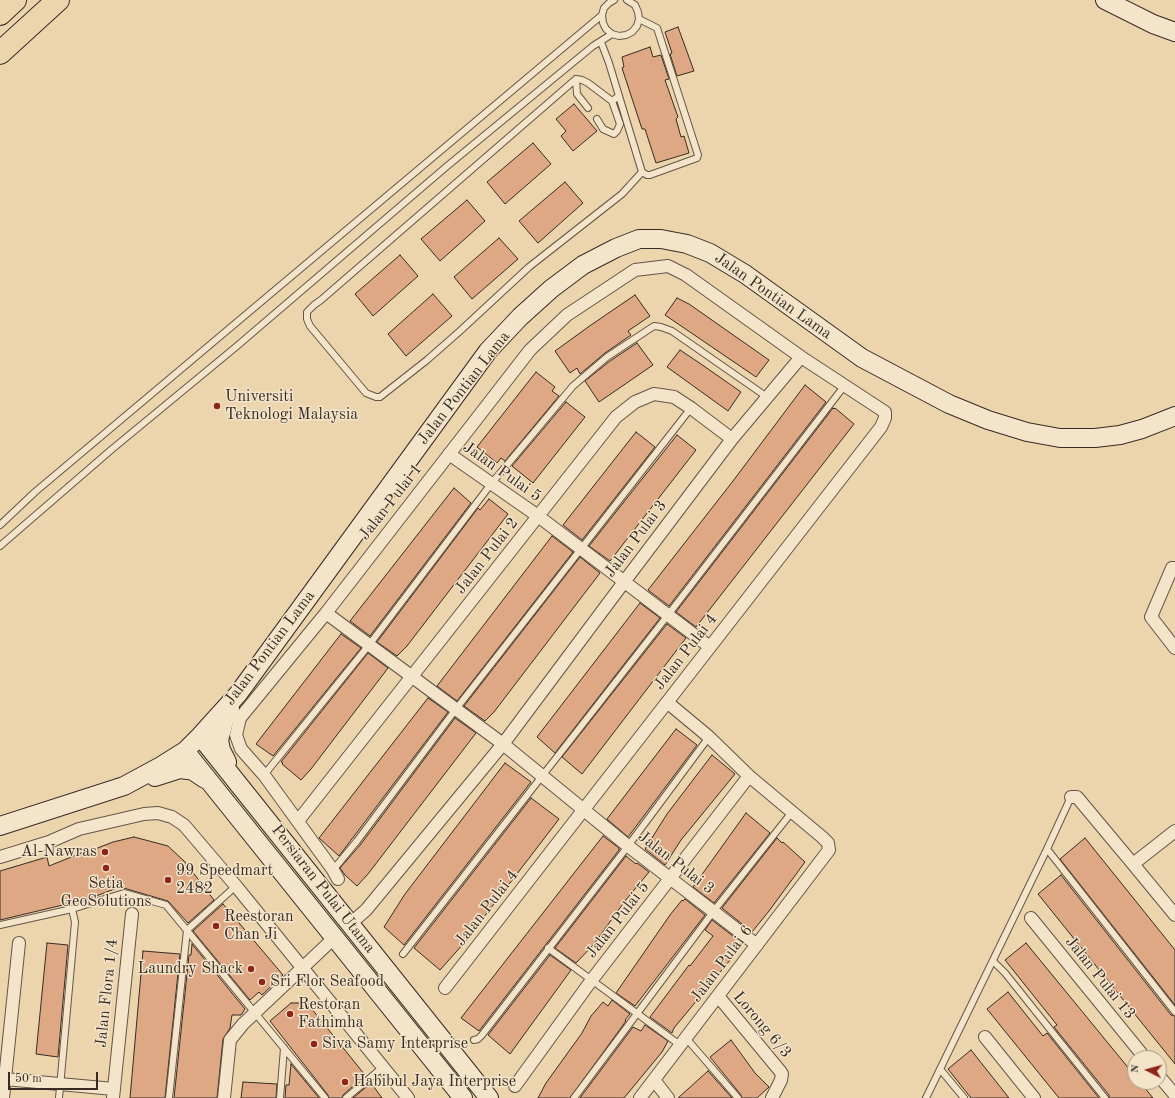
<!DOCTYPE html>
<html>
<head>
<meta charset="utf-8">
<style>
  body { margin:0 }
  #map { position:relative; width:1175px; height:1098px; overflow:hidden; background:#ecd5ad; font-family:"Old Standard TT",serif }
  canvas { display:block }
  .north { position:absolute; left:1127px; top:1050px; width:40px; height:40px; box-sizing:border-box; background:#f3e4ca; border:1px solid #a89a87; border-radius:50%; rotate:276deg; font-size:11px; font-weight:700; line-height:16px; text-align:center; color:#372b23 }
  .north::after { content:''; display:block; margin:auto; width:14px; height:18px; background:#8f2418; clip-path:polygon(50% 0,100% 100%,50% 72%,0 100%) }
  .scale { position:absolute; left:8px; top:1072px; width:90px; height:18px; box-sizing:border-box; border:2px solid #372b23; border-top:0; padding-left:5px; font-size:12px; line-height:14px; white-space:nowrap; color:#372b23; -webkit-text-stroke:3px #f3e4ca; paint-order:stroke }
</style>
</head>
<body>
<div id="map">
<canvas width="1175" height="1098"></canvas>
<div class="north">N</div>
<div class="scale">50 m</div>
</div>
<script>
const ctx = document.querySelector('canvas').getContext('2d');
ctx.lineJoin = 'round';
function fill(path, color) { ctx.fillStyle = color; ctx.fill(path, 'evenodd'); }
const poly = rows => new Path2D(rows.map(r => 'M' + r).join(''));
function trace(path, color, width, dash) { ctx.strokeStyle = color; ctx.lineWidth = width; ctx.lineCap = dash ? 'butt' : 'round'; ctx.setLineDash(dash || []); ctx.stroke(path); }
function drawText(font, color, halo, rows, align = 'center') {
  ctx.font = font + ' "Old Standard TT",serif'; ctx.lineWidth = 3; ctx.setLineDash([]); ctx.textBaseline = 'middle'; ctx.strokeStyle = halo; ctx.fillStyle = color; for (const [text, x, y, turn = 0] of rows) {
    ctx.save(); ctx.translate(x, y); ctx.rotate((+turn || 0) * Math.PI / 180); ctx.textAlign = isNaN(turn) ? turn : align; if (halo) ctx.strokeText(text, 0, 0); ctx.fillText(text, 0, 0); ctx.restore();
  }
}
const building = poly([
  [678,27,694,71,677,76,670,54,672,53,665,32,678,27],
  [650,47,653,57,661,55,669,79,665,80,678,117,676,119,681,137,684,136,689,153,656,163,645,129,642,129,622,68,624,67,622,57,650,47],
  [574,104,597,131,573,151,561,136,566,131,556,119,574,104],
  [533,143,551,164,505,204,487,182,533,143],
  [565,182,583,203,538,243,519,221,565,182],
  [467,200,485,221,440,261,421,239,467,200],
  [499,238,518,259,472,299,454,277,499,238],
  [400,255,418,276,373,316,355,294,400,255],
  [433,294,452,316,406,356,388,334,433,294],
  [635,295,650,316,628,331,631,335,605,353,580,374,577,368,570,373,555,351,591,325,635,295],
  [677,298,689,304,769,360,756,377,665,315,677,298],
  [637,343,653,365,599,402,585,381,610,361,637,343],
  [680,350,701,364,741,392,728,411,667,367,680,350],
  [536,372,555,387,552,391,559,396,505,461,501,458,497,463,477,447,536,372],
  [805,385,826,402,669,606,648,590,733,481,805,385],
  [566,402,585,417,533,483,512,466,566,402],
  [833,408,834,409,835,408,854,424,696,627,676,612,833,408],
  [636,432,655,447,582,540,563,525,636,432],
  [677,435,696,450,610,561,589,546,677,435],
  [454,488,471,503,370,636,350,621,454,488],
  [489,499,508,514,407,646,397,656,377,642,478,508,480,510,489,499],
  [552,536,573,552,457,701,437,686,552,536],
  [580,557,600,573,494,712,485,721,464,706,580,557],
  [640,603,660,618,555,753,537,737,640,603],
  [667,624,686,638,582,774,562,757,667,624],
  [341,634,361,648,273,756,256,744,341,634],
  [368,653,388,668,311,769,301,780,282,764,283,763,281,762,368,653],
  [428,698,448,712,339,856,319,838,428,698],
  [455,718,476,733,368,874,357,886,345,875,340,868,361,844,455,718],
  [676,729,697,745,628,837,607,819,676,729],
  [712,755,735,774,681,840,665,865,645,849,667,814,712,755],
  [505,763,531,782,404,945,384,927,405,894,505,763],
  [531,798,559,819,464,943,440,970,414,948,531,798],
  [746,813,770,833,714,903,693,887,746,813],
  [603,836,619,848,619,850,479,1031,461,1018,603,836],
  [134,837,168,846,185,862,214,900,188,923,168,901,120,887,88,899,0,920,0,871,47,857,49,866,81,853,95,849,113,842,134,837],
  [777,838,782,843,783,842,805,862,769,911,752,932,722,908,777,838],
  [1085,838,1175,950,1175,1005,1060,859,1085,838],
  [626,856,636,864,637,863,649,872,625,901,594,944,576,963,555,948,626,856],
  [1061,875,1171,1015,1175,1016,1175,1064,1038,894,1061,875],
  [685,899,705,915,635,1006,616,993,670,915,682,900,683,901,685,899],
  [223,904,283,975,262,995,259,992,250,1000,193,931,223,904],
  [712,920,742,943,740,946,741,947,674,1028,672,1033,650,1017,689,965,690,966,713,936,705,930,712,920],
  [47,943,68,945,58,1057,36,1054,47,943],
  [1026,943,1135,1076,1135,1082,1140,1082,1153,1098,1109,1098,1109,1095,1054,1027,1057,1025,1005,960,1026,943],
  [192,944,245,1009,241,1015,232,1015,230,1028,223,1039,217,1098,174,1098,189,955,191,955,192,944],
  [143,951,180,954,165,1098,130,1098,143,951],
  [550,955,571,970,510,1054,488,1035,550,955],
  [1008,992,1043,1036,1047,1033,1099,1098,1059,1098,987,1009,1008,992],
  [612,1000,630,1014,625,1020,626,1021,570,1098,538,1098,546,1083,582,1033,591,1016,603,1002,608,1006,612,1000],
  [291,1003,307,1003,365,1075,343,1095,342,1098,329,1098,328,1095,270,1021,291,1003],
  [645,1025,668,1041,662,1052,624,1098,580,1098,633,1027,641,1031,645,1025],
  [731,1040,755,1073,769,1087,757,1098,742,1098,741,1095,710,1057,731,1040],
  [971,1050,1009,1098,971,1098,948,1069,971,1050],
  [291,1064,319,1098,285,1098,286,1085,289,1085,291,1064],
  [708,1071,732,1098,678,1098,708,1071],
  [243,1082,277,1084,276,1098,241,1098,243,1082],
  [371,1083,382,1098,353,1098,371,1083]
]);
const lane = poly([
  [614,0,609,3,604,8,602,15,603,23,606,29,612,34,619,36,626,35,632,32,637,26,639,19,638,12,635,5,627,0],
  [601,42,609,63,642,172,647,175,650,175,697,158,698,155,657,28,639,19],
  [576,79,577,94,588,108],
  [619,96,612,101,588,83,582,80,576,79,321,300,314,305,307,312,307,319,310,326,366,393,376,397,380,397,427,360,460,331,529,267,622,194,642,172],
  [597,119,603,129,614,134,617,131,620,124,612,101],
  [0,525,35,492,602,15],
  [0,546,111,450,237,346,446,167,593,46,612,34],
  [264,775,369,645,491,484,573,386,607,357,654,326,661,327,672,331,767,397],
  [1047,849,1175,1012],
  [333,870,357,841,456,709,691,408],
  [0,925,72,909,124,893,166,905,325,1098],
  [548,948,680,1045],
  [403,954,668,615,845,385],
  [993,961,1005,973,1105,1098],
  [686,1038,738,1098],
  [474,1040,478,1039,482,1035,628,846,709,737],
  [940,1069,964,1098],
  [59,1098,75,922,72,909],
  [169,1098,187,930,236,886],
  [280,1098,284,1048],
  [346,1098,383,1067],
  [574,1098,713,912,792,812],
  [926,1098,1047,849,1071,797]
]);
const street = poly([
  [449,454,538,516,710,647],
  [1175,568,1172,568,1151,617,1175,648],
  [326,613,503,744,628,846,757,945],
  [1071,797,1077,797,1133,864,1175,915],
  [298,821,616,417,635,402,654,394,674,397,691,408,732,439],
  [0,857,49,842,79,829,144,814,158,813,172,817,184,825,236,886,408,1098],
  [1133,864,1175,831],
  [338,879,333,870,264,775,241,749,236,735,240,718,326,613,530,350,567,315,635,270,668,266,686,275,801,357,885,412,885,418,881,427,445,988],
  [1031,918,1145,1058],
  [350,924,366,910,503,744,624,582,732,439,801,357],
  [718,996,780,1071,782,1074,781,1080,772,1098],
  [985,1037,1034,1098],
  [1159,1076,1175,1095],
  [5,1079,114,1089],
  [654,1080,668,1098],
  [515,1086,591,981,749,776],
  [3,1098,19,943],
  [113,1098,132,914],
  [224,1098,230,1040,243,1024,334,938],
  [640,1098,829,850,828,843,822,837,749,776,709,737,667,702]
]);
const secondary = poly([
  [1105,0,1153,24,1175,32],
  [200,736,489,1098],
  [185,751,463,1098],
  [227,762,221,750,219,740,225,718,230,709],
  [155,777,180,769,188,770,193,771,205,779],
  [0,826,124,786,161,766,185,751,200,736,238,694,488,351,520,317,551,289,583,265,616,248,639,239,661,239,687,244,710,253,745,274,862,358,949,404,988,420,1027,432,1060,438,1095,438,1120,435,1142,429,1175,416]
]);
const highway = poly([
  [0,14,15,0],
  [0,53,58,0]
]);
const markers = [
  [217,406,4,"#8f2418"],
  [105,852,4,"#8f2418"],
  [106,868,4,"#8f2418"],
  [168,880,4,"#8f2418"],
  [216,926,4,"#8f2418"],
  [251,969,4,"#8f2418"],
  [262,982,4,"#8f2418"],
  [290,1014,4,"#8f2418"],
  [314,1044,4,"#8f2418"],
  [345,1082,4,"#8f2418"]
];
const streetNames = [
  ["Jalan Pontian Lama",773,296,35],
  ["Jalan Pontian Lama",464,388,-52],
  ["Jalan Pulai 5",502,472,35],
  ["Jalan Pulai 1",391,502,-52],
  ["Jalan Pulai 3",636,539,-53],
  ["Jalan Pulai 2",487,556,-52],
  ["Jalan Pontian Lama",270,648,-53],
  ["Jalan Pulai 4",686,652,-52],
  ["Jalan Pulai 3",676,863,38],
  ["Persiaran Pulai Utama",323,889,52],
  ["Jalan Pulai 4",487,908,-52],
  ["Jalan Pulai 5",618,920,-52],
  ["Jalan Pulai 6",722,964,-53],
  ["Jalan Pulai 13",1100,978,51],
  ["Jalan Flora 1/4",107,993,-84],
  ["Lorong 6/3",762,1025,50]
];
const poiNames = [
  ["Universiti",225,397],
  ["Teknologi Malaysia",225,415],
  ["Al-Nawras",97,852,"right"],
  ["99 Speedmart",176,871],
  ["2482",176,889],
  ["Setia",106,884,"center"],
  ["GeoSolutions",106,902,"center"],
  ["Reestoran",224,917],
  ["Chan Ji",224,935],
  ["Laundry Shack",243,969,"right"],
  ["Sri Flor Seafood",270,982],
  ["Restoran",298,1005],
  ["Fathimha",298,1023],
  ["Siva Samy Interprise",322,1044],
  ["Habibul Jaya Interprise",353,1082]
];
fill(building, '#dfa884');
trace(building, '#372b23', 1);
trace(lane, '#645646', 8);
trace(street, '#645646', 14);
trace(secondary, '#372b23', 20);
trace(highway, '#372b23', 24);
trace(lane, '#f3e4ca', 6);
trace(street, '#f3e4ca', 12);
trace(secondary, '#f3e4ca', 18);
trace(highway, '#ecd5ad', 22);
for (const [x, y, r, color] of markers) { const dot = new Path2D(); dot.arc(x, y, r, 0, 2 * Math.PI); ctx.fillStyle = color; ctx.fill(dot); trace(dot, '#f3e4ca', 1.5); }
drawText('16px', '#372b23', '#f3e4ca', streetNames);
drawText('16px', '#372b23', '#f3e4ca', poiNames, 'left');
</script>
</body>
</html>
